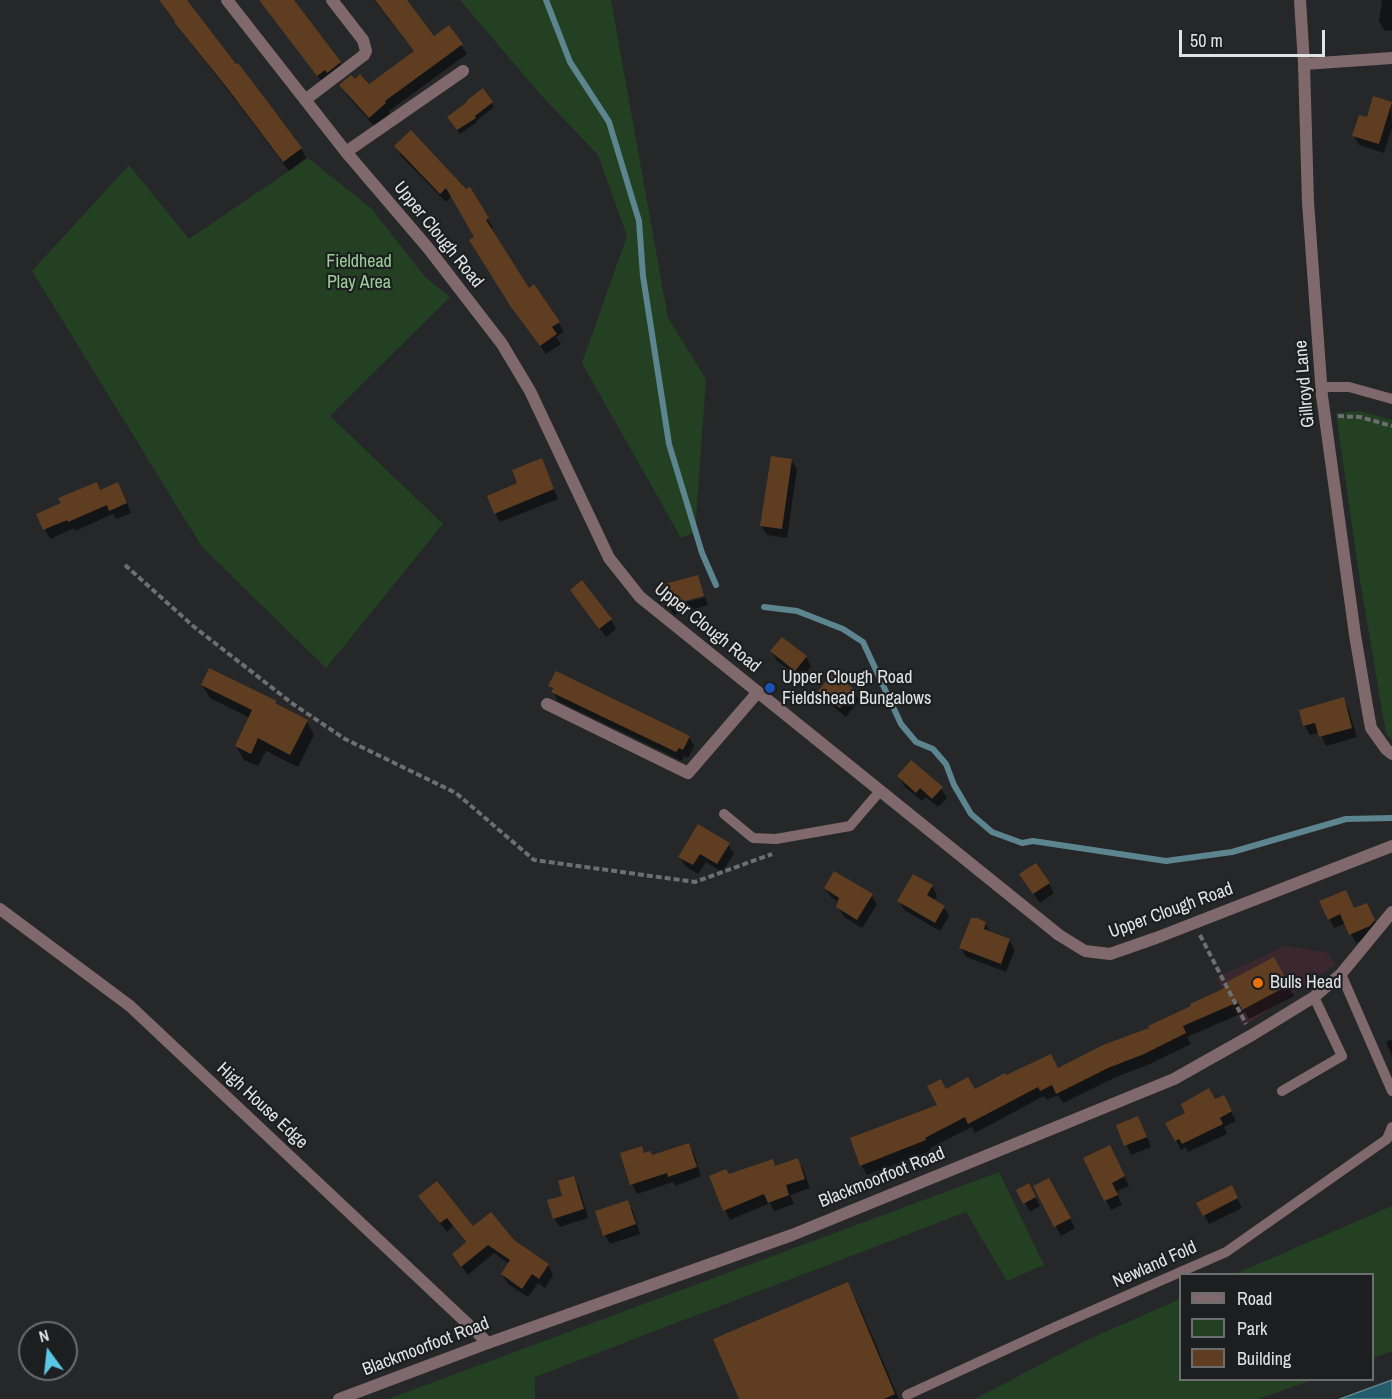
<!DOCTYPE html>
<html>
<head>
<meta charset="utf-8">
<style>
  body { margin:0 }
  #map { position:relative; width:1392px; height:1399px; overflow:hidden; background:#252729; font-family:"Archivo Narrow",sans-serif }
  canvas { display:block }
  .legend { position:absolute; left:1179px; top:1273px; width:195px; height:108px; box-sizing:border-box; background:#1c1e20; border:2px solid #6b6d6e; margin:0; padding:8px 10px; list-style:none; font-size:18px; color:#e1e3e4 }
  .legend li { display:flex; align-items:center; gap:12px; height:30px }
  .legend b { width:30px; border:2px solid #6b6d6e }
  .north { position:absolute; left:18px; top:1321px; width:60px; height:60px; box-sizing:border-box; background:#1c1e20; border:2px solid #6b6d6e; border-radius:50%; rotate:345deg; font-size:16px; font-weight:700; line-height:24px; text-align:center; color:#e1e3e4 }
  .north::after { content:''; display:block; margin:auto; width:21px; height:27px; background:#59c8e5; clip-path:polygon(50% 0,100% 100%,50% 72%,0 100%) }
  .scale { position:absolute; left:1179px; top:30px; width:146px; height:27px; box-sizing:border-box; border:3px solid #e1e3e4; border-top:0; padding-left:8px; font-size:18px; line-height:21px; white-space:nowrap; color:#e1e3e4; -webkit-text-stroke:4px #1c1e20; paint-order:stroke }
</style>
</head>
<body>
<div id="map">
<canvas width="1392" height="1399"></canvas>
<ul class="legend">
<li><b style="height:8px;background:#7f696c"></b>Road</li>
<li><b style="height:16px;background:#234022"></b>Park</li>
<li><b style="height:16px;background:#5f3d21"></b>Building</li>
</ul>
<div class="north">N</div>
<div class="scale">50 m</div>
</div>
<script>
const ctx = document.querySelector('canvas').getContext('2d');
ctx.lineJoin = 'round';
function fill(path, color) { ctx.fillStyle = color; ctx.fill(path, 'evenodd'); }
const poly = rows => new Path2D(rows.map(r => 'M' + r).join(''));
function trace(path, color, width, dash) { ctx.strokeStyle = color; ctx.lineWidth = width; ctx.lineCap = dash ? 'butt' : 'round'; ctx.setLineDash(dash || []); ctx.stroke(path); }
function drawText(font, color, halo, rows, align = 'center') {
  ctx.font = font + ' "Archivo Narrow",sans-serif'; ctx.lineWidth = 4.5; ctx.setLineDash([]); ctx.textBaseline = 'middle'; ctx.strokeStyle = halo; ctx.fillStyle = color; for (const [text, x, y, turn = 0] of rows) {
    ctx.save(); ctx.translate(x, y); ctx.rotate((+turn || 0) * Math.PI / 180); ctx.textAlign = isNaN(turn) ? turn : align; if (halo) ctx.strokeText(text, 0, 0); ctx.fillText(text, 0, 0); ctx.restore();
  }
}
const commercial = poly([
  [1285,946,1326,952,1336,964,1243,1027,1216,978]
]);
const green = poly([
  [460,0,611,0,668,318,706,379,695,532,681,538,582,363,627,236,598,155,539,93],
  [308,158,372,209,425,277,450,297,330,416,443,524,326,668,202,547,32,271,129,165,189,239],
  [1359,411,1392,420,1392,740,1386,733,1358,568,1336,413],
  [999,1172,1044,1265,1007,1281,966,1212,535,1377,535,1399,388,1399],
  [1392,1206,1392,1351,1373,1358,1372,1274,1235,1274],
  [1180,1299,1180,1380,1312,1380,1258,1399,975,1399,1087,1340]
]);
const water = poly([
  [1392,1380,1392,1399,1340,1399,1392,1380]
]);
const shadow = poly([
  [159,0,186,0,301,148,306,158,289,171,230,93,181,31,176,22],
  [259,0,292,0,340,63,345,72,324,84],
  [374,0,405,0,434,38,461,45,467,54,389,111,390,113,375,127,346,94,341,85,369,86,415,52],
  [1382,0,1392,0,1392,31,1384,30,1379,21],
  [483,90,494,107,476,121,477,122,460,134,451,121],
  [1391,103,1392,127,1384,153,1359,145,1354,136],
  [396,146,466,191,470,189,493,228,490,230,528,290,558,322,564,332,556,337,561,344,546,354,519,316,452,196,446,202,401,156],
  [541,460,546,469,558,499,500,522,495,513],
  [791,460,797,469,787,538,767,535,761,526],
  [100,491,123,493,131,513,116,519,113,514,75,531,74,528,50,539,38,515,62,504],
  [705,597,708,605,674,615,669,607],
  [577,599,611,620,616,629,606,637],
  [772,652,806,657,811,666,801,679,777,661],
  [202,685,275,702,278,707,307,722,314,735,298,767,266,751,258,766,244,760,236,746,250,718,210,698],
  [550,685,689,737,694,746,688,758,684,756,682,761,558,701],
  [820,691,854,691,859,700,846,717,825,700],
  [1343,699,1348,708,1357,737,1326,746,1320,732,1310,735,1305,726,1300,711],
  [899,776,941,788,947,798,938,807,926,797,922,801,904,786],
  [728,844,734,854,722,872,706,862,698,874,685,866,680,857],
  [1026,884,1049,884,1054,893,1040,903],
  [932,886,937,896,934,901,944,907,949,916,940,931,904,910,899,901],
  [825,888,872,896,877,905,862,928,844,917,838,907,840,903,831,897],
  [1321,902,1372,914,1379,930,1375,935,1356,943,1346,923,1334,928],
  [972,918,985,923,991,933,1009,940,1015,950,1006,972,966,957,961,948],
  [1273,959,1294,996,1249,1019,1245,1012,1187,1037,1191,1044,1150,1064,1114,1078,1063,1103,1058,1095,1047,1100,1044,1096,975,1133,972,1127,930,1148,931,1151,867,1175,861,1165,939,1106,946,1091,975,1091,1006,1077,1058,1069,1151,1029,1231,987],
  [1392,1039,1392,1056,1386,1042],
  [1223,1097,1236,1121,1224,1127,1227,1134,1188,1152,1186,1147,1181,1150,1176,1140],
  [1138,1118,1143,1127,1151,1147,1131,1155,1118,1126],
  [688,1145,694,1154,701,1176,675,1186,673,1182,637,1194,632,1184,622,1154,644,1154,652,1157],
  [1115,1156,1129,1186,1116,1192,1122,1205,1111,1210,1085,1159],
  [797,1159,803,1169,810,1188,790,1195,794,1204,774,1211,770,1203,730,1220,725,1210,711,1177,729,1176,772,1161,776,1167],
  [573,1178,579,1187,588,1218,560,1227,554,1218],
  [1035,1187,1054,1189,1075,1228,1061,1236],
  [1018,1191,1034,1194,1040,1206,1030,1212],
  [420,1196,473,1228,513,1241,548,1265,553,1275,545,1288,538,1283,528,1297,508,1284,502,1274,509,1264,494,1253,468,1275,453,1255,467,1244,453,1226,447,1232,426,1205],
  [1236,1196,1242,1208,1209,1224,1204,1215],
  [627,1202,633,1211,640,1234,610,1244,605,1235],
  [847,1284,858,1303,899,1399,740,1399]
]);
const stream = poly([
  [546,0,570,62,609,122,639,221,643,276,669,444,702,553,716,585],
  [764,607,797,611,843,629,863,642,901,724,916,742,933,749,946,764,954,785,971,814,992,832,1022,843,1033,841,1166,861,1232,852,1346,819,1392,818]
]);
const building = poly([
  [159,0,187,0,236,64,238,63,267,101,302,148,283,162,228,89,174,22,175,21],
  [259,0,294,0,341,62,327,73,325,70,317,76],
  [375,0,407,0,434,36,449,25,463,44,385,101,386,103,369,118,339,85,351,75,355,79,360,74,369,84,414,51],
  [483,88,493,102,475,116,476,118,457,130,447,117,467,102,466,101],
  [1373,96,1392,102,1379,144,1352,136,1359,115,1367,117],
  [411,130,466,189,470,187,489,218,486,220,529,288,534,284,560,322,552,327,557,334,540,346,511,307,469,240,474,237,446,188,440,194,394,146],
  [771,456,792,459,782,529,760,526],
  [542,458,554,489,494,514,487,496,517,483,512,470],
  [97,482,100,490,118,482,127,503,109,511,107,505,68,522,67,520,43,530,36,514,61,503,58,498],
  [698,575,704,596,667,606,661,585],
  [582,580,612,619,599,629,570,590],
  [782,637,807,656,795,671,770,651],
  [209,668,277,701,275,703,308,720,290,755,258,738,251,754,235,746,252,710,201,685],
  [556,671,690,736,683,750,679,748,676,752,551,692,553,688,548,686],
  [833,672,855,690,840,708,818,691],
  [1344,697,1352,728,1319,737,1315,723,1303,726,1299,710],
  [911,760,943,787,932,799,920,788,916,793,897,776],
  [698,824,730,843,717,864,700,854,693,865,678,857],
  [1036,863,1050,883,1033,894,1019,874],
  [834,871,873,894,857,920,836,907,839,898,824,888],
  [913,874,933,885,927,895,945,906,935,923,897,901],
  [1346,890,1354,908,1367,903,1375,920,1370,926,1349,935,1340,914,1328,920,1319,901],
  [971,918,977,918,986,922,984,929,1010,939,1001,964,959,948],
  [1274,957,1289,985,1242,1010,1238,1002,1183,1026,1186,1033,1144,1054,1108,1068,1056,1094,1052,1085,1040,1091,1038,1087,968,1124,965,1117,925,1138,926,1140,860,1166,850,1138,937,1105,927,1086,941,1079,946,1089,968,1077,975,1089,1005,1073,1006,1075,1051,1054,1058,1068,1103,1045,1149,1028,1148,1026,1191,1006,1190,1004,1229,986,1227,982],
  [1209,1088,1215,1099,1224,1095,1232,1111,1220,1118,1223,1124,1182,1144,1179,1139,1175,1141,1165,1123,1185,1113,1181,1104],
  [1138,1116,1147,1137,1124,1146,1116,1125],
  [689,1143,697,1167,668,1177,667,1173,630,1185,620,1153,642,1146,644,1153,650,1151,652,1155],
  [1110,1145,1125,1176,1112,1183,1118,1195,1104,1201,1083,1158],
  [798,1158,805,1179,786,1185,789,1195,768,1203,764,1194,723,1211,709,1176,726,1169,729,1174,773,1159,775,1166],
  [574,1176,584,1209,553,1219,547,1200,562,1196,558,1181],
  [1049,1178,1071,1218,1054,1227,1033,1186],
  [437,1181,473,1226,491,1212,514,1240,549,1264,539,1279,532,1274,522,1289,501,1274,510,1260,488,1245,461,1267,452,1254,466,1242,447,1218,440,1223,418,1196],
  [1029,1183,1036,1197,1023,1204,1016,1190],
  [1232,1185,1238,1198,1203,1216,1196,1203],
  [628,1200,636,1224,603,1236,595,1211],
  [848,1282,895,1394,884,1399,739,1399,713,1339]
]);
const path = poly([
  [1338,416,1360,417,1392,426],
  [125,565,193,626,293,704,345,739,456,793,534,860,695,882,772,854],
  [1200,935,1246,1024]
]);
const service = poly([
  [1322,387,1349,387,1392,399],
  [724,814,753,838,776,839,850,826,880,791],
  [1341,974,1392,1091],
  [1282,1091,1342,1056,1314,997],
  [907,1395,1055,1327,1226,1252,1387,1139,1392,1127]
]);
const minor = poly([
  [227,0,346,152,428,248,502,344,530,391,609,558,640,597,1059,935,1085,951,1110,954,1156,938,1392,846],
  [1304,64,1392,58],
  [305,100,364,55,366,51,363,40,332,0],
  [346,152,463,71],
  [547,704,688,773,758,692],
  [0,909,130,1006,488,1343]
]);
const tertiary = poly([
  [1300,0,1304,64,1308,202,1322,396,1355,635,1367,706,1371,728,1386,749,1392,754],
  [339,1399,488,1343,792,1235,1174,1079,1252,1035,1314,997,1341,974,1392,912]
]);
const markers = [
  [770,688,6,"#1a4fb4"],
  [1258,983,6,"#e8710a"]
];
const streetNames = [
  ["Upper Clough Road",438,235,51],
  ["Gillroyd Lane",1305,384,-95],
  ["Upper Clough Road",707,628,39],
  ["Upper Clough Road",1171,911,-20],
  ["High House Edge",262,1106,43],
  ["Blackmoorfoot Road",882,1178,-22],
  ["Newland Fold",1155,1265,-24],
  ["Blackmoorfoot Road",426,1347,-21]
];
const parkNames = [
  ["Fieldhead",359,262],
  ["Play Area",359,283]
];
const poiNames = [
  ["Upper Clough Road",782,678],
  ["Fieldshead Bungalows",782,699],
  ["Bulls Head",1270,983]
];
fill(commercial, '#3b282e');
fill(green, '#234022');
fill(water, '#235d6b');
trace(water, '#5c858f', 1.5);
fill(shadow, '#0007');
trace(stream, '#5c858f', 6);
fill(building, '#5f3d21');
trace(path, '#6c6e6f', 4, [6, 3]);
trace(service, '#7f696c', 10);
trace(minor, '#7f696c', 12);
trace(tertiary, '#7f696c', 12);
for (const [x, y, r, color] of markers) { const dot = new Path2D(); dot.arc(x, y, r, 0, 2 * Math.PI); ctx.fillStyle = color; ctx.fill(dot); trace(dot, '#1c1e20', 2); }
drawText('18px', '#e1e3e4', '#1c1e20', streetNames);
drawText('18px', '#9ccf98', '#1c1e20', parkNames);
drawText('18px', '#e1e3e4', '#1c1e20', poiNames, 'left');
</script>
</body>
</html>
